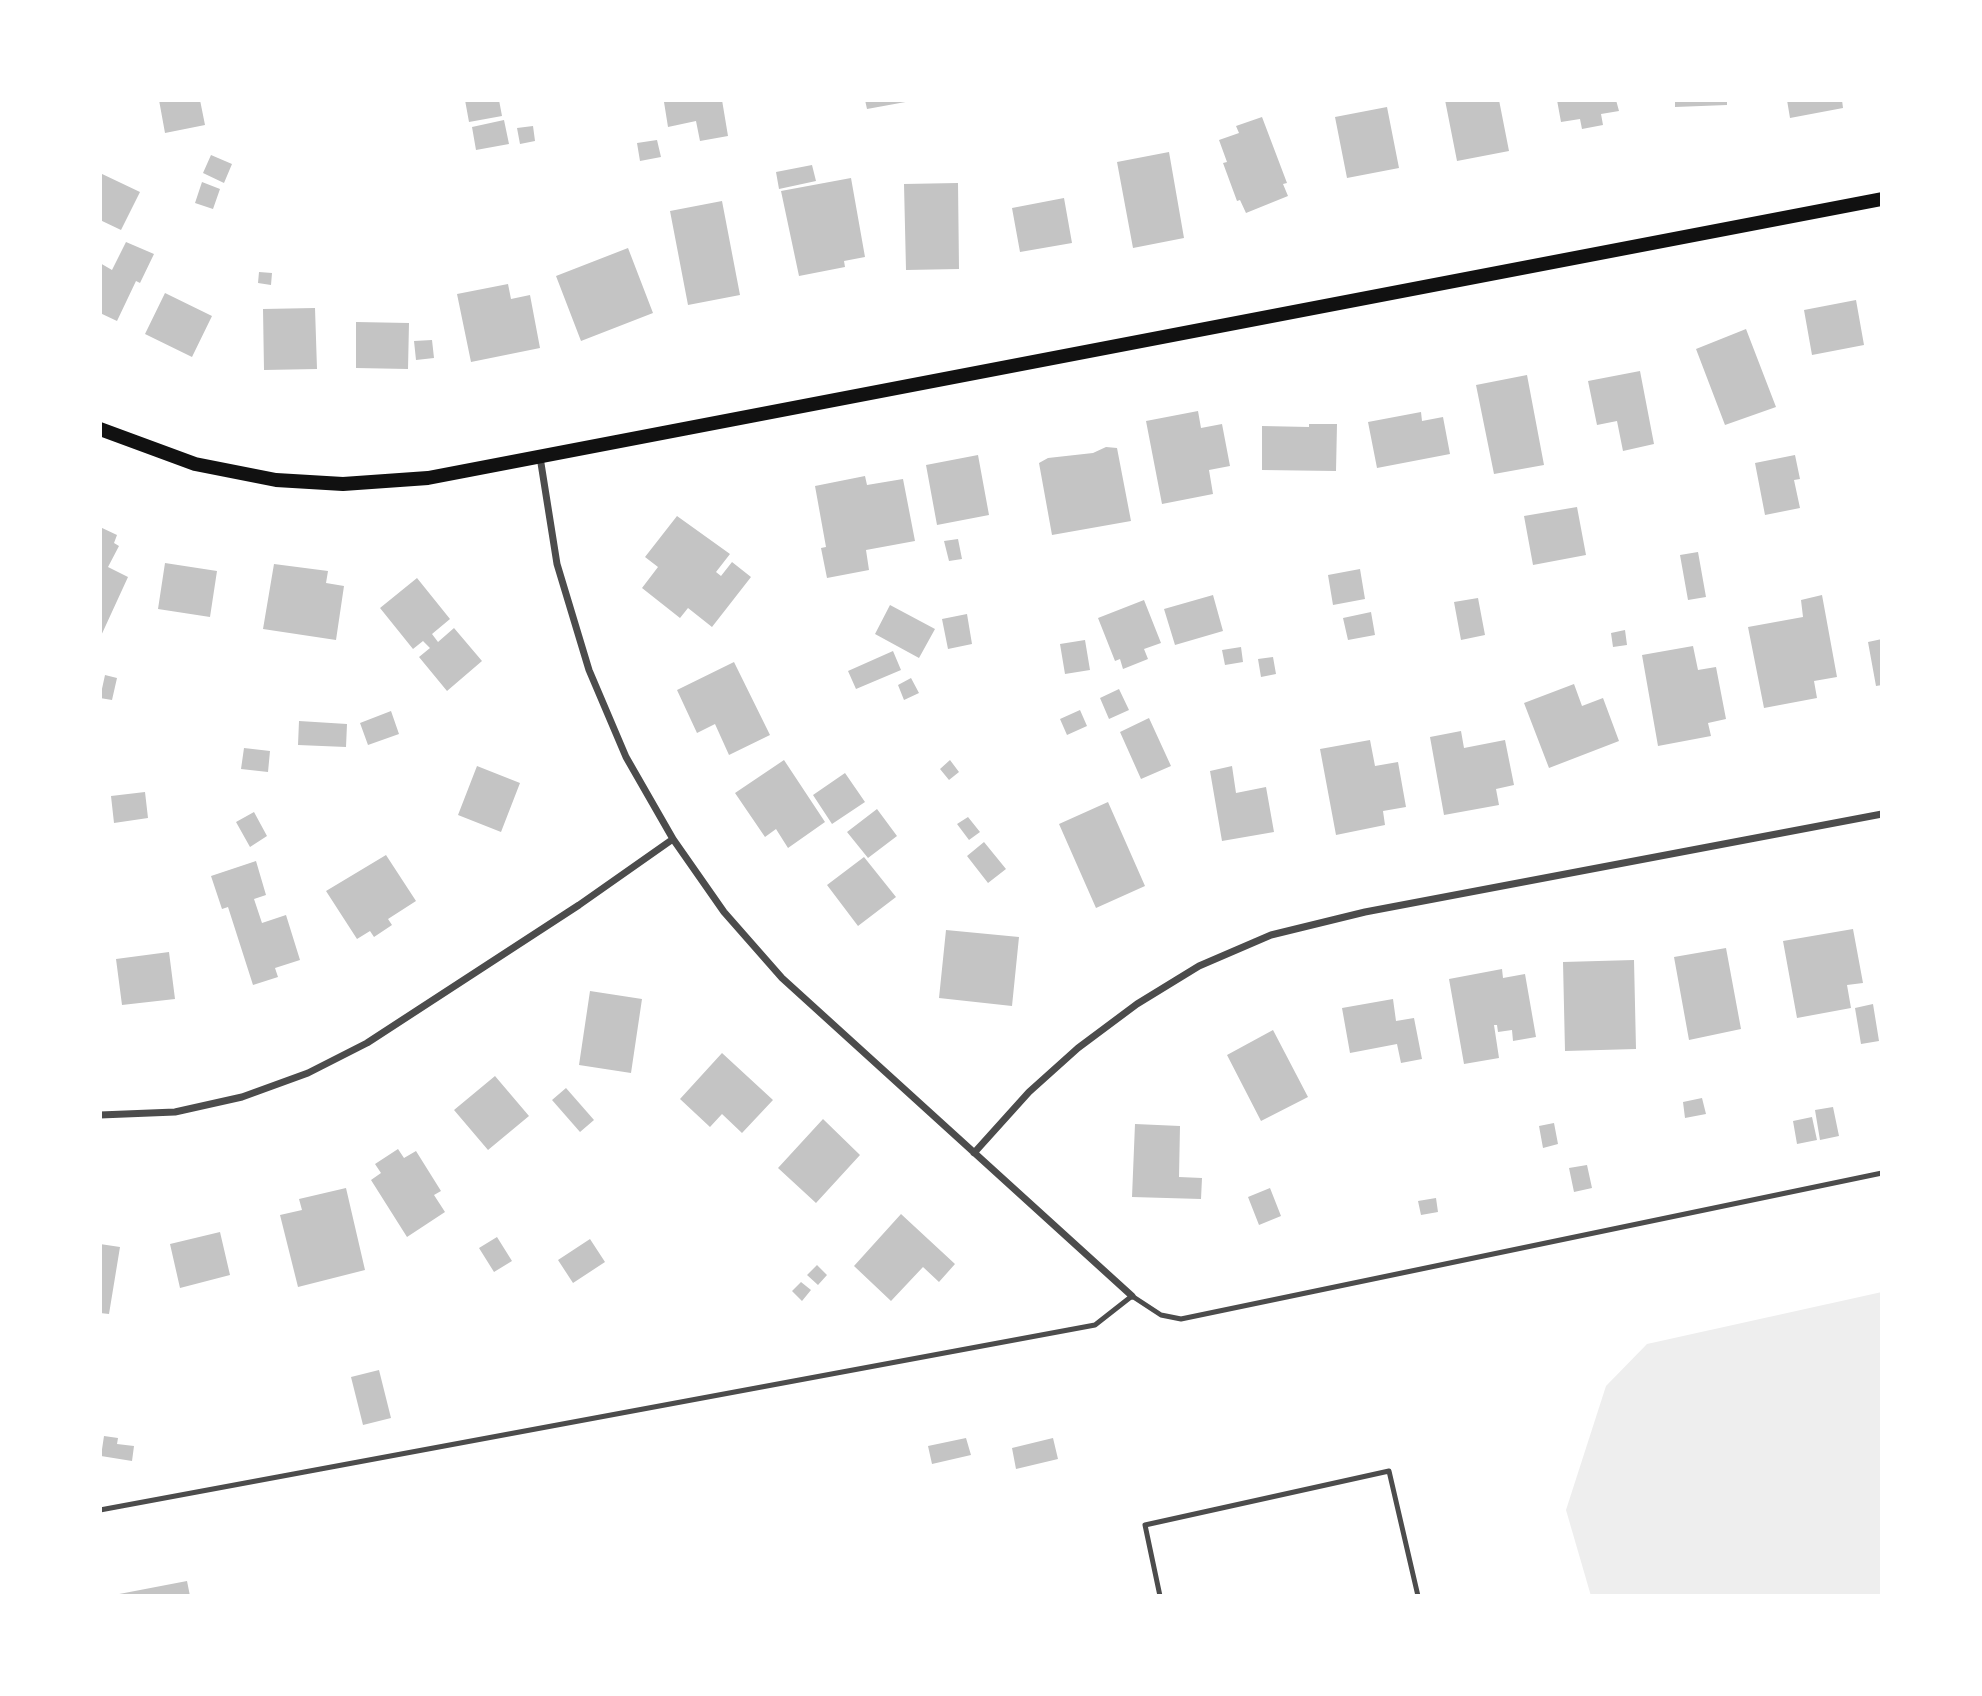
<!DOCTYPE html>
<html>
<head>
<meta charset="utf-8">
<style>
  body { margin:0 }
  #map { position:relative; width:1982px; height:1696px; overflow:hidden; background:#fff; font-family:Manrope,sans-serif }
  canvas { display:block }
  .frame { position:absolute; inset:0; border:102px solid #fff; pointer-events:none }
</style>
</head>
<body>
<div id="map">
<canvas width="1982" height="1696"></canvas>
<div class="frame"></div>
</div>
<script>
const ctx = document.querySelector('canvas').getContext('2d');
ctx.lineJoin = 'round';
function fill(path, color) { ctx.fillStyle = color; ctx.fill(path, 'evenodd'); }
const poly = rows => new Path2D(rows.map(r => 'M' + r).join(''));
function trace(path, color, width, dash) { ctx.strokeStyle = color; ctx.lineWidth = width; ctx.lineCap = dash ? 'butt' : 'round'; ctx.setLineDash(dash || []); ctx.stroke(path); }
const green = poly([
  [1882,1292,1882,1596,1591,1596,1566,1510,1606,1386,1647,1344]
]);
const building = poly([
  [159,100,200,100,205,125,165,133],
  [465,100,499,100,502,116,469,122],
  [674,100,722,100,728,136,700,141,696,121,668,127,664,102],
  [865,100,911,100,911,101,867,109],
  [1445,100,1499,100,1509,151,1457,161],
  [1557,100,1616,100,1619,111,1601,114,1603,125,1582,129,1580,119,1561,122],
  [1675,100,1727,100,1727,105,1675,107],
  [1787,100,1842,100,1843,108,1790,118],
  [1387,107,1399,168,1347,178,1335,117],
  [1262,117,1287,183,1283,184,1288,196,1246,213,1240,200,1237,201,1223,163,1227,162,1219,140,1239,133,1236,126],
  [504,120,509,144,476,150,472,127],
  [533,126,535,141,520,144,517,128],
  [657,140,661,157,640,161,637,143],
  [1169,152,1184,238,1133,248,1117,162],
  [211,155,232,164,224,183,203,173],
  [812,165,816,181,779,189,776,172],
  [100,173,140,192,121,230,100,220],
  [851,178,865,257,844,261,845,267,799,276,781,191],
  [202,182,220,189,213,209,195,203],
  [958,183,959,269,906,270,904,184],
  [1064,198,1072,243,1020,252,1012,208],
  [722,201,740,295,688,305,670,211],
  [126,242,154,254,140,283,136,281,117,321,100,313,100,263,112,270],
  [628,248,653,313,581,341,556,276],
  [259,272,272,273,271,285,258,283],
  [508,284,511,299,530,295,540,348,471,362,457,294],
  [165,293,212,316,192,357,145,334],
  [1856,300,1864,345,1812,355,1804,310],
  [315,308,317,369,264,370,263,309],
  [356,322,409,323,408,369,356,368],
  [1746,329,1776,407,1725,425,1696,349],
  [432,340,434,358,416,360,414,341],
  [1640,371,1654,444,1623,451,1617,421,1597,425,1588,381],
  [1527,375,1544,465,1494,474,1476,385],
  [1198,411,1201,428,1222,424,1230,466,1209,470,1213,494,1162,504,1146,421],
  [1421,412,1422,421,1443,417,1450,454,1377,468,1368,422],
  [1309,424,1337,424,1336,471,1262,470,1262,426,1309,427],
  [1106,447,1117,448,1131,521,1052,535,1039,463,1048,458,1093,453],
  [978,455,989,515,937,525,926,465],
  [1795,455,1800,479,1794,480,1800,508,1765,515,1755,463],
  [865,476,867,485,903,479,915,541,866,550,869,570,827,578,821,548,826,547,815,486],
  [1577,507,1586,555,1533,565,1524,516],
  [677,516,730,554,716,572,721,576,732,562,751,577,712,627,688,608,680,618,642,588,658,567,645,557],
  [100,527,117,535,114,543,119,546,108,567,128,577,100,638],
  [958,539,962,559,949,561,944,541],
  [1698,552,1706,597,1688,600,1680,555],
  [165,563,217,571,210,617,158,609],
  [274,564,328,571,326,583,344,586,336,640,263,629],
  [1360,569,1365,599,1333,605,1328,575],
  [417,578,450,619,432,634,438,642,454,628,482,661,447,691,419,657,430,648,423,641,413,649,380,608],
  [1213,595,1223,631,1175,645,1164,609],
  [1822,595,1837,677,1814,681,1817,698,1764,708,1748,627,1803,617,1801,600],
  [1478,598,1485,635,1461,640,1454,602],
  [1144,600,1161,643,1144,649,1148,659,1123,669,1120,659,1115,661,1098,618],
  [890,605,935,629,919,658,875,634],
  [1371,612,1375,635,1348,640,1343,618],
  [967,614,972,644,948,649,942,619],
  [1625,630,1627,645,1613,647,1611,633],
  [1882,639,1882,685,1876,686,1868,642],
  [1085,640,1090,670,1065,674,1060,644],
  [1693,646,1698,670,1716,667,1726,719,1708,723,1711,736,1658,746,1642,655],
  [1241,647,1243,662,1225,665,1222,650],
  [893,651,901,670,856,689,848,671],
  [1273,657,1276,674,1261,677,1258,659],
  [734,662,770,735,729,755,715,724,697,733,677,690],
  [105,675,117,678,112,700,100,698],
  [911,678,919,693,904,700,898,685],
  [1574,684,1582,706,1603,698,1619,741,1549,768,1524,703],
  [1119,689,1129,710,1109,719,1100,698],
  [1080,710,1087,726,1067,735,1060,719],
  [391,711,399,734,368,745,360,723],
  [1149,718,1171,766,1141,779,1120,732],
  [299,721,347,724,346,747,298,745],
  [1461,731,1464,748,1505,740,1514,785,1496,789,1499,805,1444,815,1430,737],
  [1370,740,1375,766,1398,762,1406,807,1383,811,1385,825,1336,835,1320,749],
  [244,748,270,751,268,772,241,769],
  [784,760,825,822,788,848,776,829,765,837,735,793],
  [950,760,959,772,949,780,940,769],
  [477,766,520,783,501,832,458,815],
  [1232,766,1236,793,1266,787,1274,832,1222,841,1210,771],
  [845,773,865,802,832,824,813,795],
  [145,792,148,818,114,823,111,796],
  [1108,802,1145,886,1096,908,1059,824],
  [877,809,897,836,868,858,847,832],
  [254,812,267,836,250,847,236,822],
  [968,817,980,832,969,840,957,824],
  [984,842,1006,869,988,883,967,856],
  [386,855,416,901,388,919,392,925,374,937,370,931,357,939,326,891],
  [864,857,896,897,858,926,827,885],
  [256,861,266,895,254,899,262,923,286,915,300,960,275,968,278,977,253,985,228,907,222,909,211,876],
  [1853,929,1863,983,1847,985,1851,1008,1797,1018,1783,941],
  [946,930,1019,937,1012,1006,939,998],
  [1726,948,1741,1029,1689,1040,1674,957],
  [169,952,175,999,122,1005,116,959],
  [1634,960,1636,1049,1565,1051,1563,962],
  [1502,969,1503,978,1525,974,1536,1037,1513,1041,1512,1030,1498,1032,1497,1025,1494,1025,1499,1058,1464,1064,1449,979],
  [590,991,642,999,631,1073,579,1065],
  [1393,999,1396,1021,1414,1018,1422,1059,1401,1063,1397,1044,1350,1053,1342,1008],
  [1873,1004,1879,1041,1861,1044,1855,1008],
  [1273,1030,1308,1097,1261,1121,1227,1055],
  [722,1053,773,1100,742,1133,722,1114,710,1127,680,1099],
  [495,1076,529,1116,488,1150,454,1110],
  [566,1088,594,1120,580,1132,552,1100],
  [1702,1098,1706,1114,1685,1118,1683,1102],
  [1833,1107,1839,1136,1820,1140,1815,1110],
  [1812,1117,1817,1140,1797,1144,1793,1121],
  [823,1119,860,1155,816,1203,778,1168],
  [1554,1123,1558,1144,1543,1148,1539,1126],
  [1135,1124,1180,1126,1179,1177,1202,1178,1201,1199,1132,1197],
  [398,1149,404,1158,416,1151,441,1191,434,1195,445,1212,407,1237,371,1180,381,1173,375,1164],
  [1587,1165,1592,1188,1574,1192,1569,1168],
  [346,1188,365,1270,298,1287,280,1215,302,1210,299,1199],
  [1270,1188,1281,1216,1259,1225,1248,1197],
  [1436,1198,1438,1212,1421,1215,1418,1201],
  [901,1214,955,1264,939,1282,923,1267,891,1301,854,1266],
  [220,1232,230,1275,180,1288,170,1244],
  [497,1237,512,1261,494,1272,479,1248],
  [590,1239,605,1262,573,1283,558,1260],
  [100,1244,120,1247,109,1314,100,1313],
  [817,1265,827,1275,818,1285,807,1275],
  [801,1282,811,1290,802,1301,792,1291],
  [379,1370,391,1418,363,1425,351,1377],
  [104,1436,118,1438,117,1444,134,1446,132,1461,101,1456],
  [966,1438,971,1455,932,1464,928,1446],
  [1053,1438,1058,1459,1016,1469,1012,1448],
  [187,1581,190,1596,114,1596,114,1595]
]);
const service = poly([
  [100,1510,1095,1325,1132,1296,1161,1315,1181,1319,1882,1173],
  [1160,1596,1145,1525,1389,1471,1418,1596]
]);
const minor = poly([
  [540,457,557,564,589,670,626,757,673,839,724,912,782,978,1132,1296],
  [100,1115,175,1112,242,1097,308,1073,367,1043,579,905,673,839],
  [974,1153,1029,1092,1078,1048,1137,1004,1199,966,1271,935,1365,912,1882,814]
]);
const secondary = poly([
  [100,429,195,464,276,480,343,484,428,478,1882,199]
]);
fill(green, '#eee');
fill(building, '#c4c4c4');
trace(service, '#4c4c4c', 5);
trace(minor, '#4c4c4c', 7);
trace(secondary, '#111', 14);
</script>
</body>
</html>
